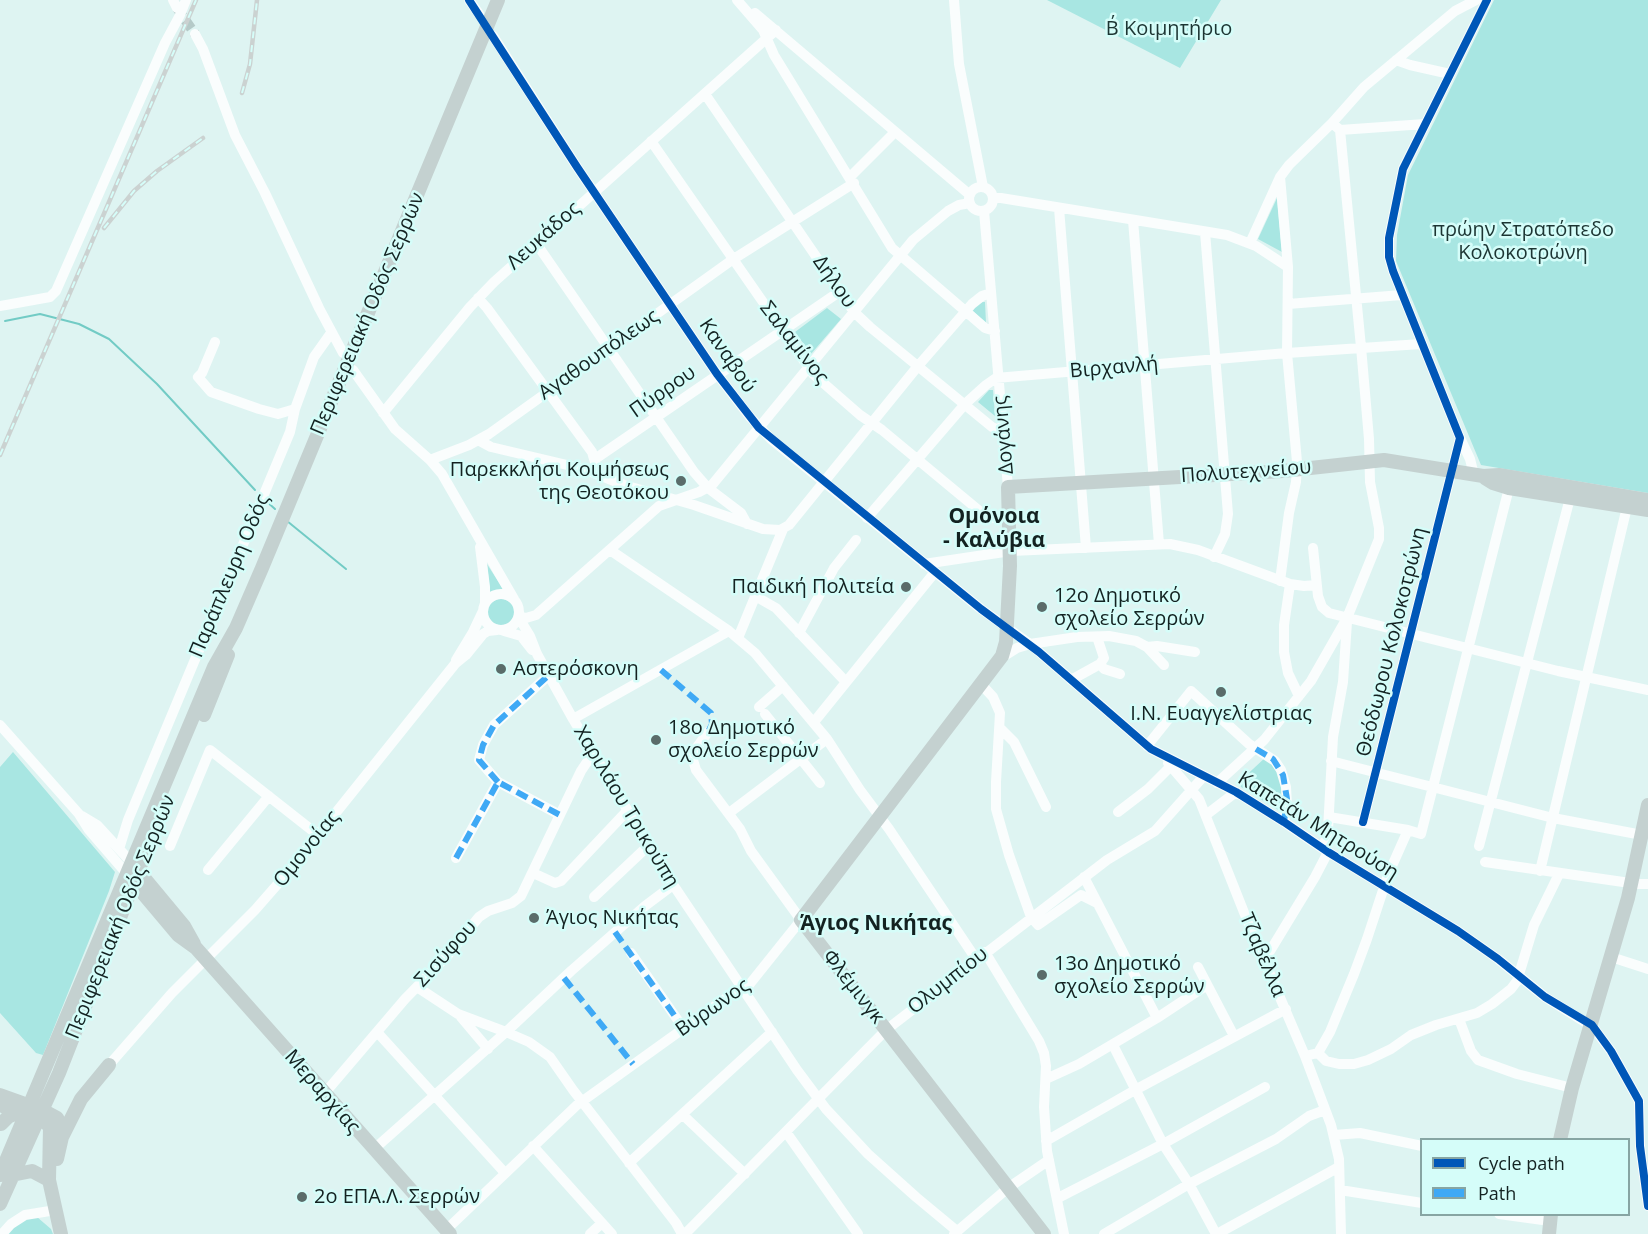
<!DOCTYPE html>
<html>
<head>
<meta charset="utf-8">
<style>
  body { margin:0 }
  #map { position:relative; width:1648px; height:1234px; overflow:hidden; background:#def4f2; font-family:"Open Sans",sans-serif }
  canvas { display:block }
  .legend { position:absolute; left:1420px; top:1138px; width:210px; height:78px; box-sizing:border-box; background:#d5fdf9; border:2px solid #87a5a3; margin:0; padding:8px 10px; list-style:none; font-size:18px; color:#132221 }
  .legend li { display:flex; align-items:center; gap:12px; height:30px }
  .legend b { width:30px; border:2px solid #87a5a3 }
</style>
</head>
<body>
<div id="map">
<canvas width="1648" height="1234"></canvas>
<ul class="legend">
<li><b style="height:8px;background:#0057b8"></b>Cycle path</li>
<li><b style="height:8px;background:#3fa9f5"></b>Path</li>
</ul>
</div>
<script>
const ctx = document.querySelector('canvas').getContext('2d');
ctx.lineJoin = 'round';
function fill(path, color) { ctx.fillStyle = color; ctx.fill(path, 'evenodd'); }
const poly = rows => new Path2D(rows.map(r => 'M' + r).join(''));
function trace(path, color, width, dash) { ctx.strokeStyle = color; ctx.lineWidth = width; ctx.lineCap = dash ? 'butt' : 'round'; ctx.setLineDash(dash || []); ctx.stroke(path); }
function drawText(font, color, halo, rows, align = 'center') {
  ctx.font = font + ' "Open Sans",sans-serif'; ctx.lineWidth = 5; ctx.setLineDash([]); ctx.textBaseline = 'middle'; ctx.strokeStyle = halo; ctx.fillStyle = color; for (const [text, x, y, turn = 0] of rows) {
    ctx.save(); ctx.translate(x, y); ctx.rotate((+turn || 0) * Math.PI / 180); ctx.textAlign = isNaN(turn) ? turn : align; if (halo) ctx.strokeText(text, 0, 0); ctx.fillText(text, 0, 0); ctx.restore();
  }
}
const green = poly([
  [1047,0,1221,0,1180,68],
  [1494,0,1648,0,1648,493,1481,465,1396,261,1397,235,1408,175],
  [1277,198,1282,252,1258,239],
  [982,302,985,302,986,323,971,309],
  [827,308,841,319,811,354,795,332],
  [989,390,993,390,995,416,978,402],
  [487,564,503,589,490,592],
  '488 612a13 13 0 1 1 26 0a13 13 0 1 1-26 0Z',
  [13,752,115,872,109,891,43,1055,36,1053,0,1013,0,767],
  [1267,756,1281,779,1283,813,1241,787,1239,782],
  [37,1217,51,1229,53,1234,7,1234,23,1219]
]);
const stream = poly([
  [5,321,40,314,79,324,109,339,157,384,255,490],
  [266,501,275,509],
  [287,521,346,569]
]);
const minorTunnel = poly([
  [177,8,195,34]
]);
const minor = poly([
  [173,0,177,8],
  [469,0,479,14],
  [737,0,763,30,774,55,892,248,985,328,995,331],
  [954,0,959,64,983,187],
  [755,13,970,195],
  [195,34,203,49,235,135,265,193,319,308,343,353],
  [493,36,577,167,717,374,750,417,771,439,981,609,1030,644,1151,749,1236,792,1284,822,1328,852,1458,931,1498,959,1545,997,1593,1027,1611,1051,1639,1101,1640,1146,1648,1206],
  [1396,60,1410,65,1450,74],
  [705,94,854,312,870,327,992,427,1004,432],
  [1340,130,1425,124],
  [651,141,813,374,860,415,882,430,982,513,994,518,1010,519],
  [850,177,895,132],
  '969 199a12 12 0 1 1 24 0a12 12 0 1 1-24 0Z',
  [994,198,1001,198,1227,235,1256,246,1288,267],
  [1059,208,1086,548],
  [984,211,1008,487],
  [1133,220,1159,544],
  [1205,232,1228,514,1225,534,1214,557],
  [536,243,694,472,708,488,741,513,747,524],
  [1250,243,1280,177,1289,165,1332,123,1364,87,1455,11,1476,0],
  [478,298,487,308,592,452,596,466],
  [1288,304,1402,295],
  [0,306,50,297,56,291,165,43,180,15,186,0],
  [215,342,202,373,198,377,211,392,259,409,278,414,295,409],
  [353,370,395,429,430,460,442,474,514,599],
  [383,413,470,307,494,282,776,30],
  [1460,438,1470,459,1474,475],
  [478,440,491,447,584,469,624,485,694,505,763,529,780,530,789,525,918,366,972,304,982,296,991,293],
  [595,459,839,292],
  [430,460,469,445,489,434,732,260,854,183],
  [867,518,965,404,986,385,996,378,1287,353,1421,344],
  [480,547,485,587,485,604],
  [1313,548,1318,596,1322,607,1329,613,1558,671,1648,690],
  [610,550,729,631,755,653,827,739,860,790,889,829,976,959],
  [924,564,1011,551,1170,544,1198,550,1290,584,1304,586,1316,585],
  [1280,581,1289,513,1296,482,1297,462,1287,353,1288,267,1280,177],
  [1290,584,1284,625,1284,652,1288,673,1299,696],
  '483 612a18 18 0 1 1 36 0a18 18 0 1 1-36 0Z',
  [755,596,776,608,846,682],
  [519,616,526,618,536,615,659,506,699,492,712,485,913,240,948,211,959,205,970,203],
  [519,618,530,636,537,654,573,719,662,868,797,1070,826,1109,868,1154,916,1197,957,1231],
  [504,631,521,636,532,650],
  [799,633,834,568,856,540],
  [738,638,783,529],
  [1147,647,1157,646,1195,652],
  [1001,658,1017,648,1030,644,1077,637,1109,636,1136,641,1147,647,1164,665],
  [456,660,473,632,483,611],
  [1100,664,1104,669,1120,674],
  [1071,680,1100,664,1104,658,1097,637],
  [980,683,993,697,1000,713,996,782,996,809,1009,855,1031,917,1038,925,1081,895,1097,903],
  [759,707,783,686],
  [765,714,820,783],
  [573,719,729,631],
  [814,722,935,572],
  [0,725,79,814,89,830,127,874],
  [1000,728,1014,742,1046,807],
  [1147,746,1191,691,1249,744,1275,761,1281,770,1286,787,1287,805,1284,822],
  [1331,761,1553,818,1642,835],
  [1168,763,1199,799,1249,925,1305,1056,1331,1125,1339,1159,1341,1234],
  [498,782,479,760,483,745,494,725,549,675],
  [1217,783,1264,740,1311,681,1347,618,1379,539,1379,528,1370,482,1369,439,1361,347,1340,130,1332,123],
  [1118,812,1148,789,1171,766],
  [729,813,827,739],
  [1206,815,1236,792],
  [82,816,97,825,132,863],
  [1329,817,1408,830,1421,834,1509,488],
  [1363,822,1460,438,1393,271,1389,257,1389,238,1403,169,1487,0],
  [170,846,210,750,318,835],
  [1479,846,1570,498],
  [1323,848,1328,830,1333,737,1343,682,1347,622],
  [119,849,128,820,290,432,295,409,314,357,331,333],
  [456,858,498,782,560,815],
  [1485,862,1637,884,1648,884],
  [208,870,269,796],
  [1540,871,1627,507],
  [533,873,555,883,561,881,627,811],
  [1084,877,1157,1018],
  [673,885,645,906,571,971,506,1032,529,1042,550,1057,573,1090,676,1223,682,1234],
  [594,897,648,846],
  [985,952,1039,1041,1044,1053,1046,1066,1044,1107,1047,1151,1064,1234],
  [631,953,684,1029],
  [1611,957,1648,969],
  [1264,961,1315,877,1328,852],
  [1198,967,1234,1036],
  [461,1017,488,1049],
  [1459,1019,1471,1051,1478,1060,1517,1074,1572,1088],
  [377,1032,505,1173],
  [1113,1045,1163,1144,1189,1184,1216,1234],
  [1318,1053,1330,1032,1354,974,1367,939,1388,875,1408,830],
  [1305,1056,1318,1053,1326,1061,1339,1064,1354,1064,1368,1060,1391,1049,1411,1035,1436,1025,1477,1013,1492,1004,1511,989,1517,981,1534,925,1559,874],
  [109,1065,172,993,255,910,290,870,455,664,466,655,483,634,488,631,497,630],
  [1046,1079,1079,1064,1157,1018,1207,985],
  [324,1094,405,999,447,956,479,917,488,911,512,903,521,896,581,771,587,762,595,757],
  [683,1115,745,1174],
  [786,1132,858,1234],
  [1334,1135,1360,1133,1422,1146],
  [1046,1141,1135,1090,1286,1009],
  [533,1146,612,1234],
  [373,1150,506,1032,458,1014,417,987],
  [629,1163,772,1032],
  [1340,1190,1422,1203],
  [1058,1198,1163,1144,1265,1087],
  [1499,1214,1550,1221],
  [446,1230,577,1105,726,998,749,985,801,920,751,851,740,829,696,770,693,760,695,750,708,732],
  [2,1234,11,1224,25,1215,56,1210],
  [590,1234,602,1223],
  [685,1234,886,1030,1107,860,1155,831,1203,777],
  [954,1234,1008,1188,1049,1160],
  [1104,1234,1189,1184,1276,1139,1309,1116,1325,1110],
  [1217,1234,1339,1167]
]);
const major = poly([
  [1485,478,1493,483,1509,488,1648,510],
  [204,715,228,655],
  [135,867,184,926,194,944],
  [130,878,178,935,196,948,450,1234],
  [0,1095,42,1110,57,1118,61,1125,62,1137,57,1159],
  [0,1105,45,1122,50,1127,49,1180,61,1234],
  [1,1124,8,1117,19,1112],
  [62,1137,81,1099,109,1065],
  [1560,1140,1572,1088,1628,898,1648,805],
  [0,1175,214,667,236,628,262,568,498,0],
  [12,1175,32,1171,49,1180],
  [0,1204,59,1073,145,854],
  [1044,1234,801,920,1002,656,1006,642,1010,566,1008,487,1283,471,1384,460,1483,476,1499,475,1648,500],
  [1549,1234,1551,1214]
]);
const rail = poly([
  [242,93,250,64,257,0],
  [104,228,134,191,157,171,203,138],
  [0,455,196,0]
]);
const quiet = poly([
  [661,670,711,713,712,724,708,732],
  [1256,749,1273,759,1283,775,1287,799,1284,822],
  [498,782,479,760,483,745,494,725,549,675],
  [456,858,498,782,560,815],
  [615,932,684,1029],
  [564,978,633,1064]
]);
const cycleway = poly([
  [469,0,577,167,717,374,759,428,981,609,1039,652,1151,749,1236,792,1284,822,1328,852,1458,931,1498,959,1545,997,1592,1025,1611,1051,1639,1101,1640,1146,1648,1206],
  [1363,822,1460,438,1393,271,1389,257,1389,238,1403,169,1487,0]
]);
const markers = [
  [681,481,6,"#5a6c6a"],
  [906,587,6,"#5a6c6a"],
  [1042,607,6,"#5a6c6a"],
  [501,669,6,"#5a6c6a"],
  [1221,692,6,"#5a6c6a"],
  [656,740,6,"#5a6c6a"],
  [534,918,6,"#5a6c6a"],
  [1042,975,6,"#5a6c6a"],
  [302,1197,6,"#5a6c6a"]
];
const parkNames = [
  ["Β΄ Κοιμητήριο",1169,29],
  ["πρώην Στρατόπεδο",1523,230],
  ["Κολοκοτρώνη",1523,253]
];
const streetNames = [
  ["Λευκάδος",544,236,-42],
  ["Δήλου",834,282,55],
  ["Περιφερειακή Οδός Σερρών",368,314,-67],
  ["Σαλαμίνος",794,343,52],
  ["Αγαθουπόλεως",599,355,-35],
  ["Καναβού",727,356,56],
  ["Βιρχανλή",1114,368,-5],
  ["Πύρρου",663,392,-35],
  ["Δογάνης",1004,435,-95],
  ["Πολυτεχνείου",1246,472,-4],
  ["Παράπλευρη Οδός",230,576,-67],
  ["Θεόδωρου Κολοκοτρώνη",1392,642,-76],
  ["Χαριλάου Τρικούπη",626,807,59],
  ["Καπετάν Μητρούση",1318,826,32],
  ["Ομονοίας",307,849,-51],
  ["Περιφερειακή Οδός Σερρών",121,917,-68],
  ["Σισύφου",446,954,-48],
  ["Τζαβέλλα",1262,955,67],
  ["Ολυμπίου",948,981,-38],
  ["Φλέμινγκ",853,987,52],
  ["Βύρωνος",713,1008,-35],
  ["Μεραρχίας",322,1092,49]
];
const poiNames = [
  ["Παρεκκλήσι Κοιμήσεως",669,470,"right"],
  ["της Θεοτόκου",669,493,"right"],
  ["Παιδική Πολιτεία",894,587,"right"],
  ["12ο Δημοτικό",1054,596],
  ["σχολείο Σερρών",1054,619],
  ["Αστερόσκονη",513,669],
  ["Ι.Ν. Ευαγγελίστριας",1221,714,"center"],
  ["18ο Δημοτικό",668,728],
  ["σχολείο Σερρών",668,751],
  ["Άγιος Νικήτας",546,918],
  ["13ο Δημοτικό",1054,964],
  ["σχολείο Σερρών",1054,987],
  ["2ο ΕΠΑ.Λ. Σερρών",314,1197]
];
const neighbourhoodNames = [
  ["Ομόνοια",994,517],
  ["- Καλύβια",994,541],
  ["Άγιος Νικήτας",876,924]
];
fill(green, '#a8e6e2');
trace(stream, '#72cbc5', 2);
trace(minorTunnel, '#b5cac8', 10, [10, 5]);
trace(minor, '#fafdfd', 10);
trace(major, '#c4d1d0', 14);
trace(rail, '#cbd2d1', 4.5);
trace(rail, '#d5fdf9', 2, [7]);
trace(quiet, '#3fa9f5', 6, [12, 6]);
trace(cycleway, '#0057b8', 8);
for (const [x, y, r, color] of markers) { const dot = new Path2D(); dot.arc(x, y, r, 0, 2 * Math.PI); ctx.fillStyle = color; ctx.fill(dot); trace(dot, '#d5fdf9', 2); }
drawText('20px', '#1c3533', '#d5fdf9', parkNames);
drawText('20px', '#132221', '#d5fdf9', streetNames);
drawText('20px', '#132221', '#d5fdf9', poiNames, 'left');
drawText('bold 21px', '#132221', '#d5fdf9', neighbourhoodNames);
</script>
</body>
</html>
